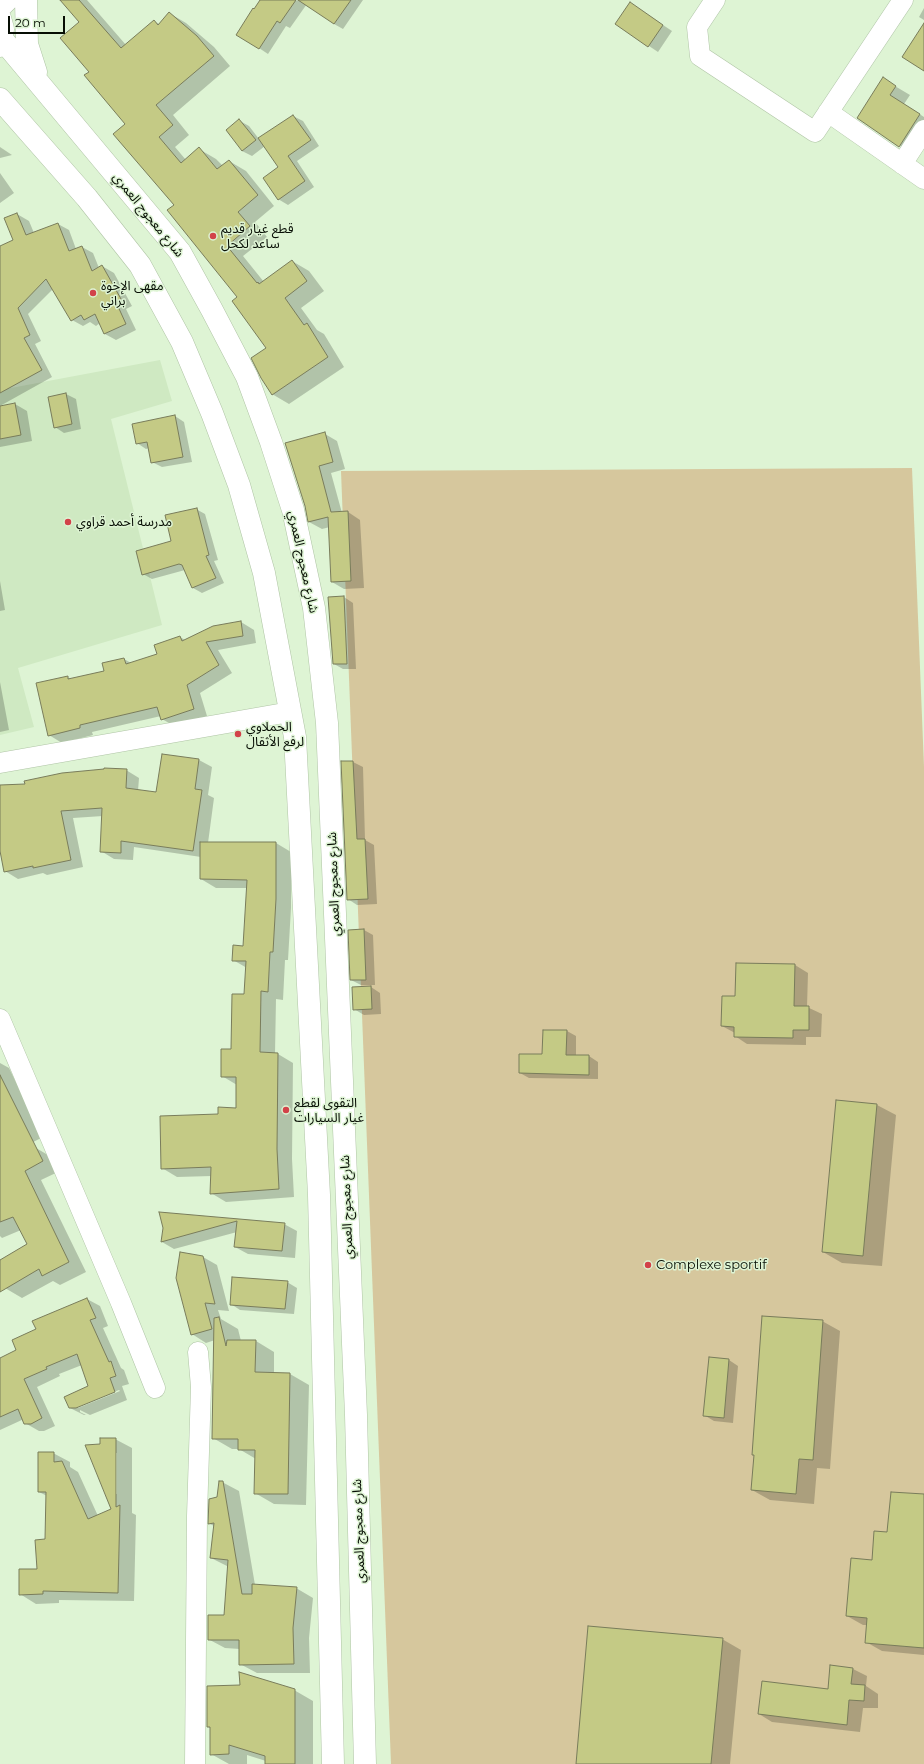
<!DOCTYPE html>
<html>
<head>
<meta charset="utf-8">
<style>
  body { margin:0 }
  #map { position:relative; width:924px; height:1764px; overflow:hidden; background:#def4d4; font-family:Montserrat,sans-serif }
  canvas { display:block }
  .scale { position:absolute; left:8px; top:16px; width:57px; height:18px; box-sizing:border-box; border:2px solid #070e04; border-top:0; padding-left:5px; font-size:12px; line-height:14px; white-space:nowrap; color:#070e04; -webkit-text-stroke:3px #def4d4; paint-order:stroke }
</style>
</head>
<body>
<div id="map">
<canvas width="924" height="1764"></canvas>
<div class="scale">20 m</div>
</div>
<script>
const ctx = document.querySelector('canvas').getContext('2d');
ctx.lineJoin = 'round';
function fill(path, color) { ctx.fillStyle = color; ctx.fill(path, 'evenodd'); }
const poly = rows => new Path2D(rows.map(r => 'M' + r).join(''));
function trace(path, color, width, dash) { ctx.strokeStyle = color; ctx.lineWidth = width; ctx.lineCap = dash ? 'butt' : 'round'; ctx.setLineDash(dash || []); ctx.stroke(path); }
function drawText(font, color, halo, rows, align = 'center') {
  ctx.font = font + ' Montserrat,"Noto Sans Arabic",sans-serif'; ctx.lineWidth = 3; ctx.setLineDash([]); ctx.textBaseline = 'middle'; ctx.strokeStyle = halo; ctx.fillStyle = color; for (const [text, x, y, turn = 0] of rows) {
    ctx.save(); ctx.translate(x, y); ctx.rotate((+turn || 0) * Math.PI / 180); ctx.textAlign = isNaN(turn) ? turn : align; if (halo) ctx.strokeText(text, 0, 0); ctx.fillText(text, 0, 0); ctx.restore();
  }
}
const built = poly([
  [160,360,172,401,111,419,162,625,18,668,34,727,0,735,0,390]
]);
const green = poly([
  [912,468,924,767,924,1764,391,1764,341,471]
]);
const shadow = poly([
  [62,0,87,0,126,45,154,21,159,24,169,13,186,23,214,47,230,66,173,115,189,135,175,147,186,160,199,149,216,159,223,166,229,161,246,171,274,206,255,222,267,237,243,256,264,282,292,261,309,271,324,291,301,308,317,330,324,334,344,367,289,404,272,394,267,348,238,298,175,205,127,124,90,72,80,22],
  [262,0,309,1,290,28,286,26,268,54,259,48,254,10],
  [323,0,363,0,343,29,334,24],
  [924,8,924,20,919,17],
  [639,9,672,31,658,52,616,24],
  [883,79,910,95,904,104,924,117,924,138,914,155,859,118],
  [293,116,303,121,319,146,297,161,314,187,288,205,278,199,280,168,265,146,252,156,242,151,240,121,249,126,259,139],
  [0,147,12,155,0,158],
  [0,173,14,193,0,203],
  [17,214,29,221,34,233,58,224,69,230,76,249,82,247,93,253,99,268,102,266,114,273,132,306,126,309,136,330,116,340,105,334,100,323,96,326,90,322,83,326,72,320,53,289,28,314,41,341,35,344,52,377,0,406,0,247,14,241],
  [66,394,76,399,81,429,64,433,55,427,49,398],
  [15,404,27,411,32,441,0,447,0,407],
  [175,416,184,422,192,462,162,467,152,462,149,448,146,449,137,443],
  [325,434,337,441,345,469,331,473,342,513,348,512,360,520,364,588,344,589,332,582,330,527,322,529,309,522,306,506],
  [196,509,205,514,218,560,214,561,224,583,202,593,193,588,185,570,152,579,143,574,172,542],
  [0,581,5,610,0,611],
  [344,597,353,603,356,669,343,669,334,664],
  [241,622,254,630,256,643,218,650,232,673,200,693,207,716,176,727,162,719,161,716,92,732,93,735,62,743,49,735,67,677,73,680,106,672,124,659,131,663,159,654,180,637,185,640],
  [0,682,9,730,0,732],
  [162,755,199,760,212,767,208,795,214,798,208,843,276,843,291,852,291,908,288,960,285,960,283,1000,276,999,275,1054,278,1054,293,1063,292,1159,294,1197,226,1202,211,1193,212,1176,177,1177,162,1168,219,1115,237,1109,237,1085,222,1076,232,1050,245,995,247,968,233,960,244,947,247,888,216,888,201,879,201,857,134,847,133,860,114,859,101,851,103,816,73,818,83,867,47,875,43,873,18,879,5,871,0,846,0,786,26,785,126,770,139,778,138,791,157,793],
  [342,762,353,762,363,767,365,840,374,845,377,904,357,905,348,899],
  [364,930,373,935,375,985,361,985,351,980],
  [736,964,795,965,808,973,807,1007,822,1014,821,1037,806,1037,806,1045,747,1044,735,1036,735,1033,722,1026,736,997],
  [371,987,380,993,381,1014,364,1015,354,1009],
  [567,1031,576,1036,576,1056,589,1056,598,1062,598,1079,529,1078,520,1073,543,1055],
  [0,1063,9,1068,43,1137,0,1159],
  [837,1101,877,1105,896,1115,882,1266,842,1263,823,1252],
  [36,1148,53,1158,60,1171,41,1180,86,1272,60,1285,53,1281,22,1298,5,1288,0,1279,0,1261,28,1245,21,1230,2,1238,0,1236,0,1170],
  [160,1213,284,1224,297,1231,295,1258,248,1254,235,1247,237,1232,174,1249,162,1242,164,1228],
  [203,1257,217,1265,229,1311,218,1310,221,1319,238,1329,241,1341,256,1341,274,1352,274,1374,290,1374,309,1385,306,1505,274,1504,255,1493,256,1459,239,1449,232,1449,213,1438,215,1340,206,1343,192,1334],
  [287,1282,297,1288,294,1314,240,1310,231,1304],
  [87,1299,100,1306,108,1326,103,1328,121,1368,124,1370,129,1384,122,1386,127,1400,90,1415,80,1410,80,1412,86,1415,84,1415,70,1408,89,1387,82,1365,59,1374,60,1376,37,1387,55,1426,44,1431,39,1431,25,1423,24,1419,0,1430,0,1359,18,1351,37,1329],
  [119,1390,120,1391,78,1408,78,1406],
  [822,1321,840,1331,830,1469,817,1468,814,1504,770,1500,752,1490,755,1456,753,1455],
  [710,1358,729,1360,738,1366,733,1423,714,1421,704,1415],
  [115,1439,132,1448,132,1513,136,1515,134,1601,59,1600,59,1603,36,1604,20,1594,39,1570,46,1540,47,1496,39,1492,53,1453,70,1462,70,1467,78,1472,98,1516,113,1509,101,1445],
  [115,1453,117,1453,117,1494,115,1494],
  [222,1482,239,1491,255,1585,296,1588,313,1598,309,1638,310,1673,257,1673,240,1664,240,1649,225,1648,208,1639,224,1616,229,1567,211,1558,214,1526,210,1524],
  [924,1495,924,1655,882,1651,866,1642,867,1625,863,1625,847,1616,888,1533],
  [722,1639,741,1650,730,1764,577,1764],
  [831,1666,853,1669,867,1676,866,1686,878,1694,878,1708,863,1708,860,1732,772,1722,759,1714,828,1690],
  [294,1690,313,1701,313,1764,266,1764,266,1761,247,1755,247,1764,229,1764,211,1754,211,1728,208,1727]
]);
const building = poly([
  [60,0,79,0,121,48,154,20,158,25,169,12,197,36,214,56,156,105,173,125,159,137,181,163,199,147,217,169,229,160,258,195,238,212,250,226,227,246,257,283,258,282,259,284,292,260,307,281,285,298,304,325,307,323,328,357,272,395,261,378,251,358,266,348,232,301,237,297,167,210,174,205,113,134,125,124,84,75,89,72,60,38,79,22,60,0],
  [260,0,296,0,280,23,277,21,259,49,236,35,253,8,254,9,260,0],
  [298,0,351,0,334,24,298,0],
  [630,2,663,25,648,47,615,24,630,2],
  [924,23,924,71,902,57,924,23],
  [883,77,896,86,890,95,920,114,899,147,857,118,883,77],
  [293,115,311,140,288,156,305,181,278,200,263,178,278,167,258,138,293,115],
  [239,119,256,140,242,151,226,130,239,119],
  [17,213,26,235,58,223,69,251,82,246,92,271,102,265,121,299,116,302,126,324,104,334,95,314,84,320,81,315,71,321,46,279,18,308,30,335,24,338,42,370,0,393,0,246,13,240,4,218,17,213],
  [66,393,72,424,54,428,48,397,66,393],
  [15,403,21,435,0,439,0,406,15,403],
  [175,415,183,457,151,463,147,442,136,444,132,424,175,415],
  [325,432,333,462,319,466,331,512,348,511,351,581,331,582,328,517,308,522,305,506,285,443,325,432],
  [197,508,209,555,206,556,216,578,192,588,182,565,179,564,142,575,136,551,171,541,165,515,197,508],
  [344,596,347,664,333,664,328,597,344,596],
  [241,621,243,636,206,642,219,665,187,685,194,709,161,720,157,707,80,725,80,728,48,736,36,683,68,676,68,679,104,671,102,663,124,658,126,664,157,654,154,645,180,636,182,641,213,626,241,621],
  [162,754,199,759,195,789,202,790,193,851,121,841,121,853,100,852,102,808,61,811,71,860,33,868,33,866,4,872,0,851,0,785,25,784,24,781,62,773,104,769,104,768,127,769,126,788,156,792,162,754],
  [341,761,353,761,357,839,365,839,368,899,347,900,341,761],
  [200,842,276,842,276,899,273,952,270,952,268,992,261,991,260,1052,278,1053,277,1149,279,1189,210,1194,211,1167,161,1169,160,1116,218,1114,218,1107,236,1108,236,1077,221,1077,221,1049,231,1049,232,994,244,994,246,961,232,961,233,945,243,946,247,880,200,879,200,842],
  [364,929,366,980,350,980,348,930,364,929],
  [736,963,795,964,794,1006,809,1006,809,1030,793,1030,793,1038,734,1037,734,1027,721,1026,722,996,735,996,736,963],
  [371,986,372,1009,353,1010,352,987,371,986],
  [543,1030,567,1030,566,1055,589,1055,589,1075,519,1073,519,1054,542,1054,543,1030],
  [0,1075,43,1161,25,1171,69,1262,42,1276,39,1269,0,1292,0,1260,27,1244,13,1217,0,1222,0,1075],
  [836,1100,877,1104,863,1256,822,1252,836,1100],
  [159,1212,285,1223,282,1251,234,1247,237,1221,161,1242,163,1228,159,1212],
  [180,1252,203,1256,215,1304,205,1303,212,1329,191,1335,176,1278,180,1252],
  [232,1277,288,1281,285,1309,230,1305,232,1277],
  [87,1298,96,1318,90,1320,109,1362,111,1361,116,1376,110,1378,115,1392,76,1408,69,1408,64,1397,88,1386,77,1354,46,1367,47,1369,24,1379,42,1418,31,1424,24,1424,18,1409,0,1417,0,1358,16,1350,12,1340,36,1329,32,1321,87,1298],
  [762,1316,823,1320,813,1460,799,1459,796,1494,751,1490,754,1455,752,1455,762,1316],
  [219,1317,226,1346,227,1340,256,1340,255,1372,290,1373,288,1494,254,1494,255,1450,238,1450,238,1439,212,1439,214,1318,219,1317],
  [709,1357,729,1359,724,1418,703,1416,709,1357],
  [100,1438,116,1438,116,1507,120,1505,118,1593,43,1591,43,1594,19,1595,19,1569,37,1569,35,1540,45,1539,46,1492,38,1492,38,1452,54,1452,54,1462,62,1461,88,1519,111,1509,85,1445,100,1444,100,1438],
  [219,1481,223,1481,242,1594,252,1594,252,1584,297,1587,293,1628,294,1664,239,1665,239,1640,208,1640,208,1615,224,1615,228,1560,210,1558,214,1523,208,1524,209,1499,217,1497,219,1481],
  [891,1492,924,1494,924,1648,865,1643,867,1618,846,1616,851,1558,872,1560,874,1531,887,1532,891,1492],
  [588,1626,723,1638,711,1764,576,1764,588,1626],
  [830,1665,853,1668,851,1684,865,1685,864,1701,849,1700,847,1725,758,1714,762,1681,828,1689,830,1665],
  [239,1672,295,1689,295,1764,265,1764,265,1756,229,1745,229,1754,210,1755,210,1727,207,1727,207,1686,240,1685,239,1672]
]);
const street = poly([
  [715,0,697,27,700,56,815,132,903,0],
  [828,112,924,179],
  [902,164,924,130],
  [0,763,290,712],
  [0,1019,121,1303,155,1388],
  [195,1764,197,1516,201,1387,198,1352]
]);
const primary = poly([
  [26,0,27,44,36,72],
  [0,7,7,0],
  [0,18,3,29,0,46],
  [2,39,180,252,212,310,247,377,271,442,293,510,314,608,327,723,356,1415,365,1764],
  [0,99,87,198,140,265,182,342,212,413,239,485,264,573,295,737,319,1195,333,1764]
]);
const markers = [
  [213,236,4,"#d24249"],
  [93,293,4,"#d24249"],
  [68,522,4,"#d24249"],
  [238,734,4,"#d24249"],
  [286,1110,4,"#d24249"],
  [648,1265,4,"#d24249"]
];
const streetNames = [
  ["شارع معجوج العمري",148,215,51],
  ["شارع معجوج العمري",303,562,78],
  ["شارع معجوج العمري",334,884,-92],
  ["شارع معجوج العمري",347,1207,-92],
  ["شارع معجوج العمري",359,1531,-92]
];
const poiNames = [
  ["قطع غيار قديم",221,229],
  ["ساعد لكحل",221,244],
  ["مقهى الإخوة",101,286],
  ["براني",101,301],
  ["مدرسة أحمد قراوي",76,522],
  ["الحملاوي",246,727],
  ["لرفع الأثقال",246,742],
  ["التقوى لقطع",294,1103],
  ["غيار السيارات",294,1118],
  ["Complexe sportif",656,1265]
];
fill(built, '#cfe9c2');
fill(green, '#d6c79d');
fill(shadow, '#0003');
fill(building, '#c4ca85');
trace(building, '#797c5b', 1);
trace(street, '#afc4a5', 21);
trace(primary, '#afc4a5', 23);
trace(street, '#fff', 20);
trace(primary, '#fff', 22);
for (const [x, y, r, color] of markers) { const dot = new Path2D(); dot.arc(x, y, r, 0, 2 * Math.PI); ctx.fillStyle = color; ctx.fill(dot); trace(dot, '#def4d4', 1.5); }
drawText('13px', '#070e04', '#def4d4', streetNames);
drawText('13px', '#070e04', '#def4d4', poiNames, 'left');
</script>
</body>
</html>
